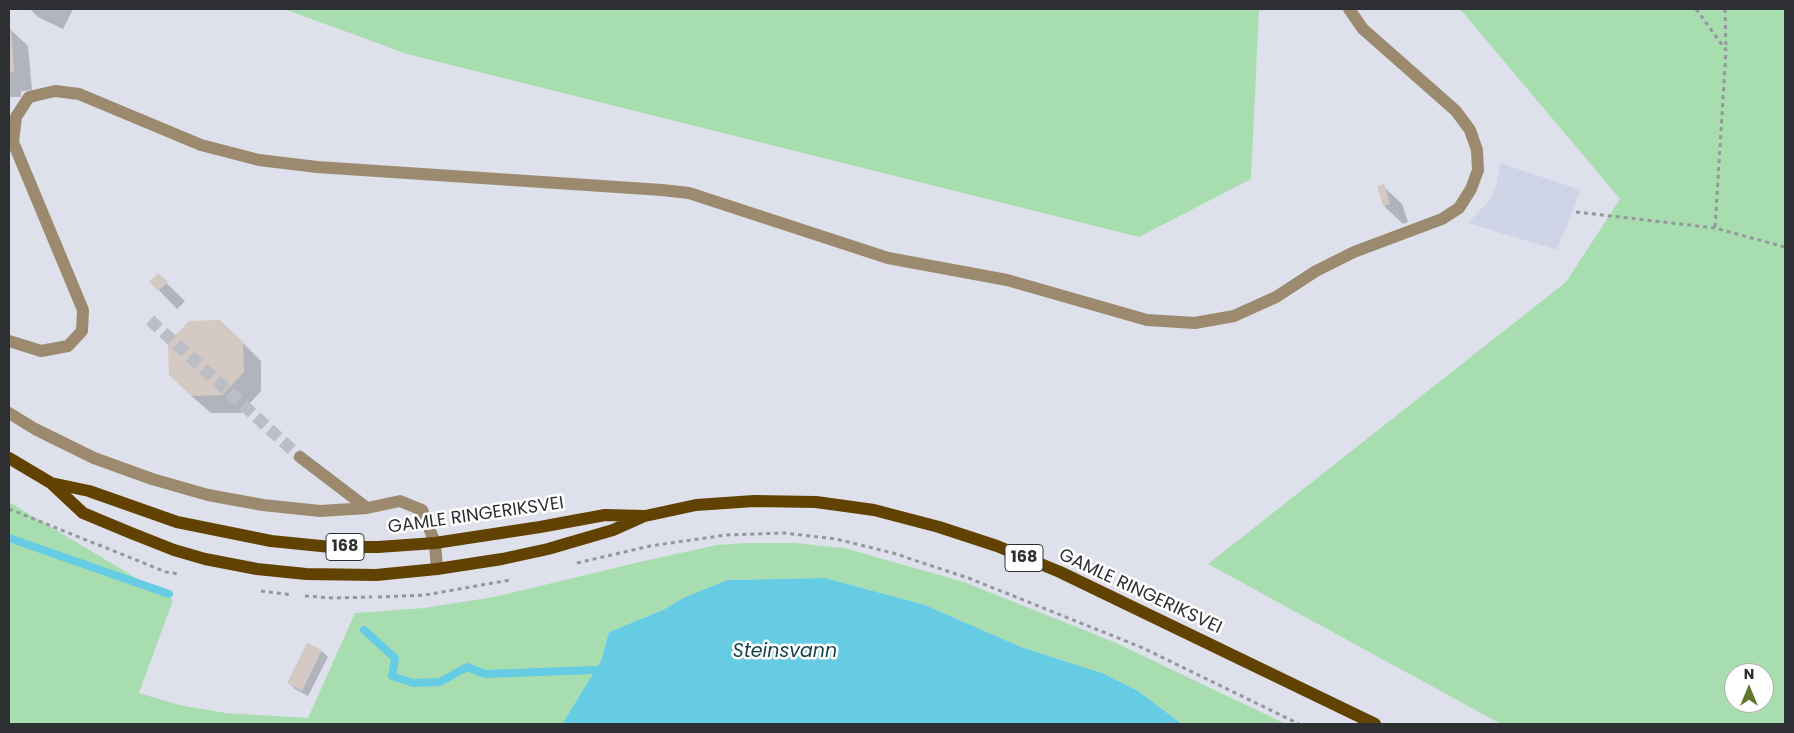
<!DOCTYPE html>
<html>
<head>
<meta charset="utf-8">
<style>
  body { margin:0 }
  #map { position:relative; width:1794px; height:733px; overflow:hidden; background:#dee1ec; font-family:Poppins,sans-serif }
  canvas { display:block }
  .frame { position:absolute; inset:0; border:10px solid #2e2f33; pointer-events:none }
  .north { position:absolute; left:1724px; top:663px; width:50px; height:50px; box-sizing:border-box; background:#fff; border:1px solid #abacad; border-radius:50%; rotate:0deg; font-size:14px; font-weight:700; line-height:20px; text-align:center; color:#2e2f33 }
  .north::after { content:''; display:block; margin:auto; width:18px; height:22px; background:#5f782a; clip-path:polygon(50% 0,100% 100%,50% 72%,0 100%) }
</style>
</head>
<body>
<div id="map">
<canvas width="1794" height="733"></canvas>
<div class="frame"></div>
<div class="north">N</div>
</div>
<script>
const ctx = document.querySelector('canvas').getContext('2d');
ctx.lineJoin = 'round';
function fill(path, color) { ctx.fillStyle = color; ctx.fill(path, 'evenodd'); }
const poly = rows => new Path2D(rows.map(r => 'M' + r).join(''));
function trace(path, color, width, dash) { ctx.strokeStyle = color; ctx.lineWidth = width; ctx.lineCap = dash ? 'butt' : 'round'; ctx.setLineDash(dash || []); ctx.stroke(path); }
function drawText(font, color, halo, rows, align = 'center') {
  ctx.font = font + ' Poppins,sans-serif'; ctx.lineWidth = 5; ctx.setLineDash([]); ctx.textBaseline = 'middle'; ctx.strokeStyle = halo; ctx.fillStyle = color; for (const [text, x, y, turn = 0] of rows) {
    ctx.save(); ctx.translate(x, y); ctx.rotate((+turn || 0) * Math.PI / 180); ctx.textAlign = isNaN(turn) ? turn : align; if (halo) ctx.strokeText(text, 0, 0); ctx.fillText(text, 0, 0); ctx.restore();
  }
}
const built = poly([
  [1500,163,1581,190,1557,250,1468,223,1490,200,1497,182]
]);
const green = poly([
  [284,9,1259,9,1251,179,1139,237,407,54],
  [1460,9,1785,9,1785,724,1501,724,1208,564,1566,282,1620,199],
  [1734,673,1764,673,1764,703,1734,703],
  [9,502,173,600,139,693,179,705,226,713,308,718,355,613,424,608,494,597,644,561,717,545,748,543,794,543,844,548,964,582,1114,642,1286,724,1182,724,1138,691,1102,673,1021,647,925,605,825,578,727,580,683,598,663,610,609,632,601,661,562,724,9,724]
]);
const water = poly([
  [825,578,925,605,1021,647,1102,673,1138,691,1182,724,562,724,601,661,609,632,663,610,683,598,727,580]
]);
const shadow = poly([
  [30,9,73,9,63,29,38,17],
  [9,28,28,46,32,90,21,91,21,97,9,97],
  [1383,186,1402,204,1408,222,1403,224,1384,206,1379,187],
  [158,275,185,301,177,309,151,282],
  [242,342,261,361,261,391,241,413,211,413,188,393],
  [308,644,322,651,328,657,308,696,295,689,289,683]
]);
const stream = poly([
  [9,538,169,594],
  [364,630,395,658,392,676,413,683,440,682,467,667,485,674,595,670]
]);
const building = poly([
  [9,27,11,27,14,72,9,73],
  [1384,184,1390,204,1383,206,1377,186],
  [158,273,168,282,158,291,149,282],
  [220,320,243,342,244,372,222,395,191,396,169,375,168,343,189,321],
  [307,643,322,650,302,691,287,683]
]);
const minorTunnel = poly([
  [150,320,300,457]
]);
const path = poly([
  [1696,9,1726,50,1715,228],
  [1725,9,1726,50],
  [1576,212,1715,228,1785,247],
  [9,509,166,572,179,574],
  [577,563,650,546,726,535,784,533,836,539,893,553,971,579,1143,648,1299,724],
  [261,591,292,595],
  [305,596,333,598,372,597],
  [378,597,425,595,510,580]
]);
const minor = poly([
  [9,341,41,351,68,346,82,331,83,310,13,142,16,117,29,97,55,91,79,94,201,145,259,160,317,167,662,190,689,193,888,258,1007,280,1147,320,1195,323,1234,316,1276,297,1316,271,1354,252,1442,219,1459,208,1471,189,1478,170,1477,150,1470,130,1456,111,1363,29,1349,9],
  [9,413,35,429,94,458,152,479,208,495,263,505,320,511,367,508,400,501,422,510,435,543,437,569],
  [300,457,367,508]
]);
const major = poly([
  [9,458,51,483,83,513,131,533,174,550,205,559,257,569,306,574,376,575,437,569,502,559,548,549,613,530,642,517],
  [51,483,89,491,177,522,271,541,331,547,378,547,435,543,540,527,605,515,645,516,696,505,754,501,816,502,874,510,939,527,997,546,1060,572,1375,724]
]);
const shields = [
  [345,547,38],
  [1024,558,38]
];
const shieldNames = [
  ["168",345,547],
  ["168",1024,558]
];
const streetNames = [
  ["GAMLE RINGERIKSVEI",476,516,-8],
  ["GAMLE RINGERIKSVEI",1140,592,25]
];
const waterNames = [
  ["Steinsvann",785,652]
];
fill(built, '#cfd5e6');
fill(green, '#a8deaf');
fill(water, '#66cce4');
fill(shadow, '#0003');
trace(stream, '#66cce4', 8);
fill(building, '#d4c9c3');
trace(minorTunnel, '#bbbdc7', 12, [12, 6]);
trace(path, '#95979f', 3, [4, 4]);
trace(minor, '#9c8a6e', 12);
trace(major, '#624200', 12);
for (const [x, y, w] of shields) { const box = new Path2D(); box.roundRect(x - w / 2, y - 13.5, w, 27, 4); ctx.fillStyle = '#fff'; ctx.fill(box); trace(box, '#2e2f33', 1); }
drawText('bold 16px', '#2e2f33', null, shieldNames);
drawText('18px', '#2e2f33', '#fff', streetNames);
drawText('italic 19px', '#14434d', '#fff', waterNames);
</script>
</body>
</html>
